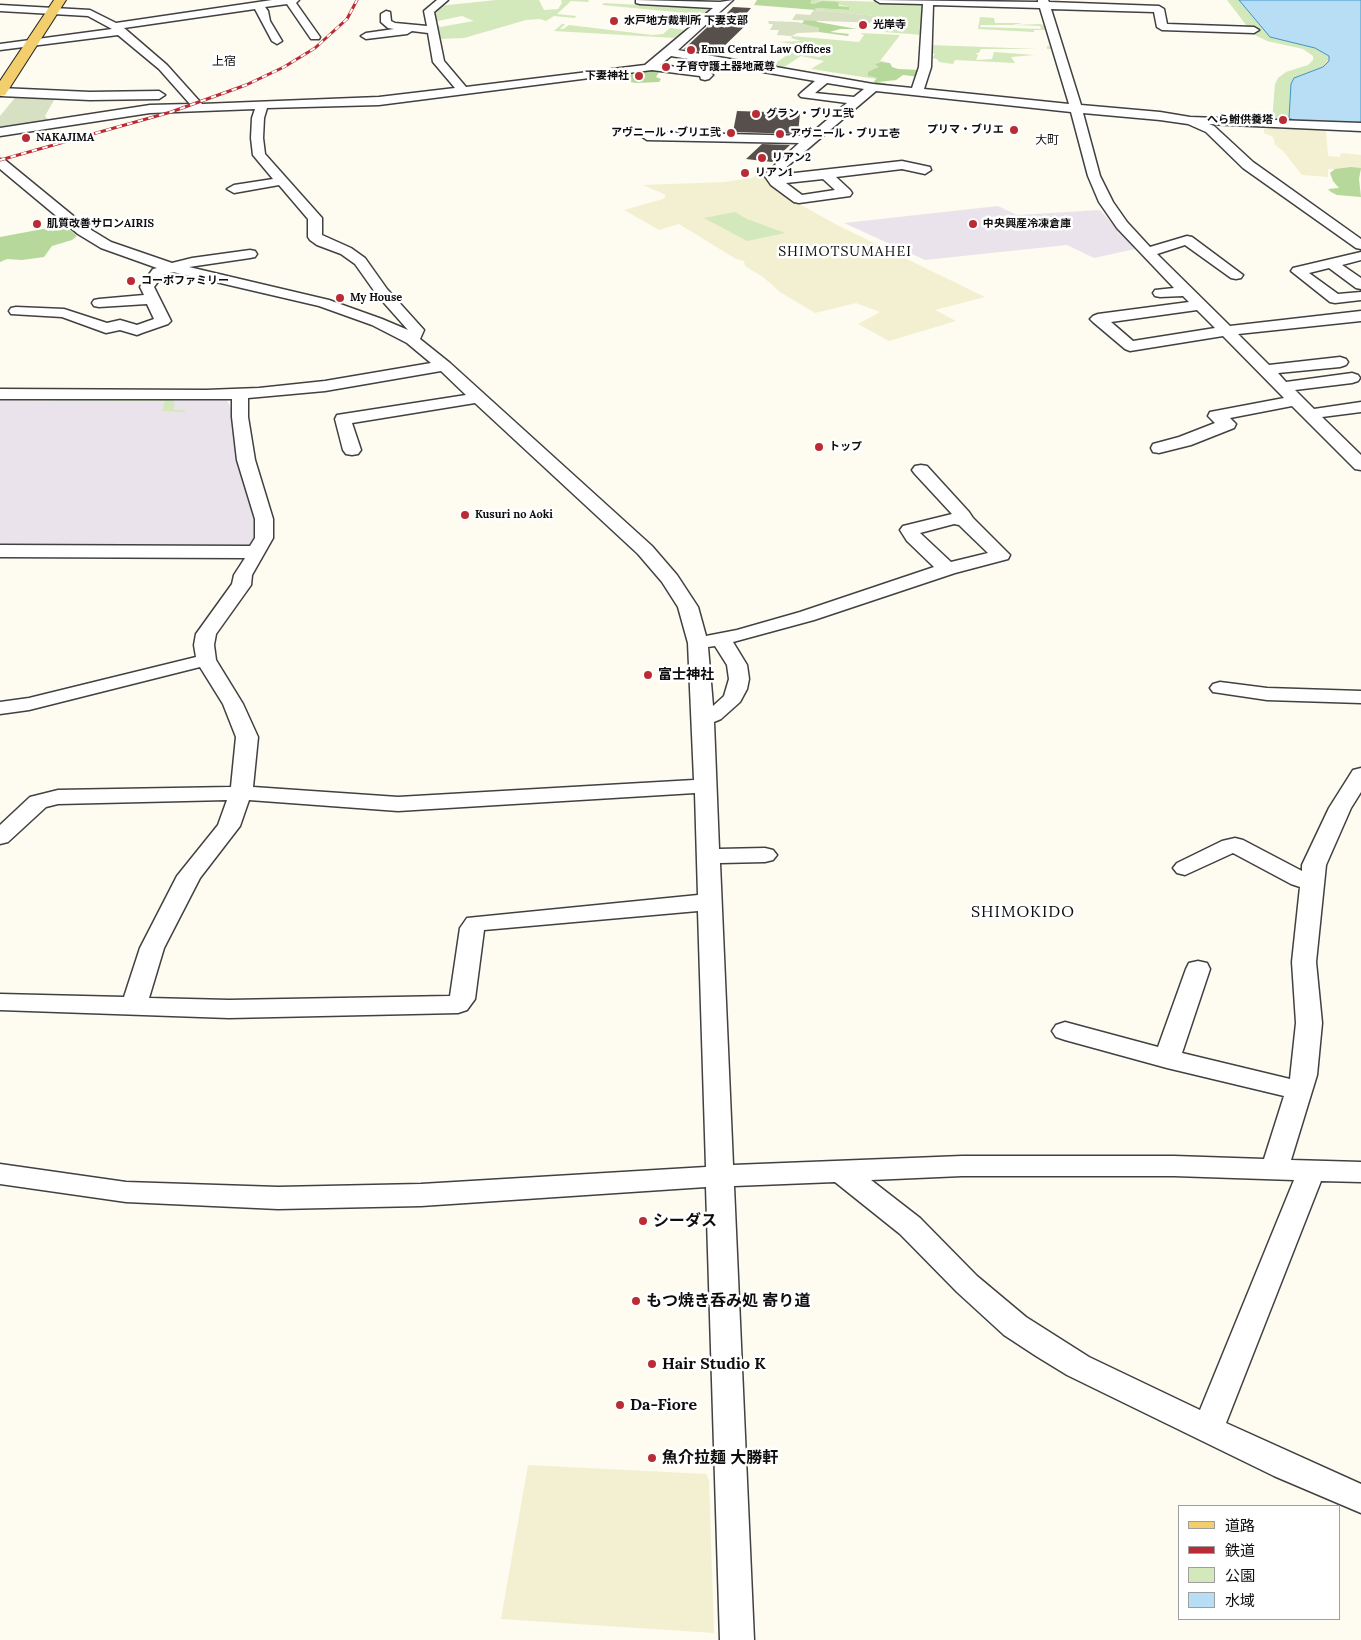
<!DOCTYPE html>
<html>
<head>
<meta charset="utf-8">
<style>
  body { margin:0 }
  #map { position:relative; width:1361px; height:1640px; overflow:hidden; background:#fefbf0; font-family:Lora,"Noto Sans JP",serif }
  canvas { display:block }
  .legend { position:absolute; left:1178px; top:1505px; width:162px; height:115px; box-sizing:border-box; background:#fff; border:1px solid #9f9f9f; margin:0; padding:6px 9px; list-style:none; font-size:15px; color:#0e0e0e }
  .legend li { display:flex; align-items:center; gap:10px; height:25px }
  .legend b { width:25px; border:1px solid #9f9f9f }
</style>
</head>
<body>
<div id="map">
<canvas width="1361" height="1640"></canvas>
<ul class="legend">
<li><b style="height:6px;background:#f2cf6c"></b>道路</li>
<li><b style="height:6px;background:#b92c35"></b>鉄道</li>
<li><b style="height:14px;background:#d3e8bb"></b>公園</li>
<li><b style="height:14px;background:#b7def4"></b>水域</li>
</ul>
</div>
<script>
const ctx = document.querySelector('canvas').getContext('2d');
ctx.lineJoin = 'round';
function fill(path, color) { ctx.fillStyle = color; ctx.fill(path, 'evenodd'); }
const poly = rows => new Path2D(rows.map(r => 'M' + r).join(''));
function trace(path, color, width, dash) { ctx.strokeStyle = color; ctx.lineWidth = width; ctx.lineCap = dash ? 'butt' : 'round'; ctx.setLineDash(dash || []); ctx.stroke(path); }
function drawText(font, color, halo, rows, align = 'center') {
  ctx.font = font + ' Lora,"Noto Sans JP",serif'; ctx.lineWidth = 5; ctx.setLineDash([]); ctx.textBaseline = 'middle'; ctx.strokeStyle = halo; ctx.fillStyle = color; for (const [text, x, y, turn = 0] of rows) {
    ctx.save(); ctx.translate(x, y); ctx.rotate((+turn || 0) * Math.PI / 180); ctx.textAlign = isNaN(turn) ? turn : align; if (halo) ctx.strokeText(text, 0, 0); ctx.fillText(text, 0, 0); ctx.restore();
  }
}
const industrial = poly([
  [998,206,1017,215,1100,210,1135,249,1094,258,1067,245,925,260,844,223],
  [0,397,226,398,232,410,255,505,257,542,252,549,0,548]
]);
const farmland = poly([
  [1297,127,1322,128,1326,130,1328,156,1340,157,1341,153,1361,155,1361,171,1328,169,1328,177,1302,175,1283,151,1275,145,1273,137,1264,133,1264,129],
  [757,175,766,176,774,185,801,205,839,226,985,297,935,310,956,321,889,341,858,324,880,312,856,303,815,313,780,292,763,277,745,266,744,261,736,259,679,224,659,230,624,210,663,199,666,195,643,185,724,182,751,178],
  [528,1465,706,1474,709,1480,714,1633,501,1619]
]);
const green = poly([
  [496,0,539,0,544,10,558,9,562,3,561,0,589,0,588,2,571,1,557,14,576,16,575,18,554,16,546,21,540,19,526,20,464,38,439,39,433,24,438,24,440,27,474,21,462,16,433,22,432,14,436,13,432,12,439,6],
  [812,0,924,3,923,35,884,32,894,18,816,10,815,8,848,10,849,7,822,1,814,4,810,3],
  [1227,0,1361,0,1361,123,1293,120,1284,122,1272,121,1275,84,1278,78,1286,72,1308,65,1313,60,1313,56,1303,49,1267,41,1253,34],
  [604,3,709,9,691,25,684,26,674,24,686,13,602,5],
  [980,17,994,18,995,23,1023,23,1012,25,981,25,980,27,1041,29,1040,26,1015,25,1040,24,1044,25,1046,30,1034,30,1034,32,978,29],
  [562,24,565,24,560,29,563,29,569,25,652,35,663,34,670,28,685,30,676,38,554,31],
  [860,33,900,35,880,61,887,62,876,63,881,67,869,74,870,77,877,78,876,79,811,69,824,61,801,56,781,69,765,67,773,65,787,55,781,53,784,51,819,57,831,51,827,49,779,42,801,41,791,38,792,36,859,42,864,35],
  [930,45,1038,49,1047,49,1047,46,1049,46,1051,49,981,49,979,53,976,53,978,55,976,60,992,59,994,52,1034,55,1011,57,1015,63,955,60,953,64,939,62,937,59,929,57,933,57,935,54,930,53,932,48],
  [735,212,747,219,785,233,747,241,704,218],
  [0,397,174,398,174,410,185,410,185,412,162,411,165,401,0,400]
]);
const forest = poly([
  [757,0,812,0,810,3,814,4,822,1,838,2,839,6,849,7,849,10,815,8,816,10,754,5],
  [802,19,812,19,818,22,857,29,840,29,830,32,849,34,848,36,819,32,819,28,801,24,804,21],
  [881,62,890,63,892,67,898,69,921,70,920,77,903,75,896,80,878,82,893,85,892,86,871,85,877,78,868,76,868,72,879,67,875,64],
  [656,70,655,71,659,72,656,77,661,79,659,82,636,83,619,80,615,76,616,74],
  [1351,167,1361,168,1359,179,1361,197,1337,195,1331,192,1328,189,1339,188,1333,181,1330,173,1335,169],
  [64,225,77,236,72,240,52,246,44,257,22,260,7,259,0,262,0,237]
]);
const cemetery = poly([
  [814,10,847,13,893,18,890,23,881,23,792,20,796,14,810,15],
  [768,21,797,22,819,28,819,32,822,32,797,33,792,36,777,35,779,30,770,30,773,24,769,24],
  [18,94,57,95,45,116,49,121,0,127,0,116]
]);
const water = poly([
  [1239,0,1361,0,1361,123,1296,121,1289,118,1291,84,1294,78,1323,67,1329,61,1329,56,1315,48,1270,37,1239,0]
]);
const building = poly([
  [733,7,751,8,740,21,750,21,715,55,684,49,718,17,723,17],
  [737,111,800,113,798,134,733,132],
  [762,144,790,145,772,162,746,159]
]);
const minor = poly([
  [272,0,299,0,296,3,320,37,319,39,311,39,287,4,265,7,268,11,270,21,282,41,277,44,272,41,255,9,124,28,167,65,202,104,379,97,455,88,433,62,428,33,412,31,407,34,366,39,361,36,366,33,394,29,388,28,381,22,381,14,386,11,390,12,391,21,395,23,427,26,424,11,437,0,448,0,434,12,444,61,466,87,645,65,713,8,640,4,636,3,636,0,720,2,733,0,678,50,873,84,912,88,919,67,923,4,880,3,875,0,1038,2,1038,0,1048,0,1049,2,1159,6,1164,9,1167,24,1254,27,1259,30,1254,33,1162,30,1157,27,1154,12,1051,9,1081,105,1160,112,1190,117,1361,123,1361,131,1209,124,1214,126,1253,162,1361,239,1361,249,1356,248,1243,168,1206,132,1188,124,1160,120,1083,113,1100,176,1113,202,1127,222,1150,247,1187,236,1192,237,1243,275,1241,278,1236,279,1231,278,1185,245,1157,254,1230,326,1361,311,1361,321,1238,334,1269,365,1340,357,1346,359,1348,362,1346,365,1340,367,1278,373,1286,382,1352,373,1358,375,1360,378,1358,381,1352,383,1295,390,1314,409,1361,402,1361,412,1322,417,1361,455,1361,470,1355,469,1292,406,1230,418,1236,424,1234,428,1191,445,1159,453,1153,452,1151,448,1153,444,1179,437,1215,423,1208,416,1210,412,1284,398,1223,336,1130,351,1125,349,1093,322,1090,319,1093,316,1098,314,1189,302,1183,296,1160,297,1155,296,1153,293,1155,290,1174,288,1117,228,1099,202,1088,176,1071,112,876,91,777,175,902,161,930,167,931,170,925,174,902,169,836,177,850,190,852,193,850,196,799,203,794,202,771,185,764,175,799,143,647,140,641,136,647,132,808,136,847,103,801,97,799,95,801,93,815,81,671,56,660,65,705,70,709,71,713,75,709,79,705,80,701,79,700,76,652,70,379,105,267,108,264,118,263,138,265,154,322,218,322,235,351,248,365,258,387,289,424,330,420,339,450,363,652,546,677,575,698,607,706,636,737,630,800,612,934,567,907,541,900,530,903,526,952,514,915,474,912,470,915,466,921,465,927,466,969,512,973,518,1010,555,1008,559,955,573,814,620,733,642,747,665,749,679,747,689,740,702,721,719,714,722,719,849,765,848,773,850,777,855,773,860,765,862,720,863,733,1165,962,1156,1174,1156,1264,1159,1284,1096,1167,1068,1065,1040,1056,1037,1052,1031,1056,1025,1065,1022,1158,1047,1186,969,1189,963,1198,961,1207,963,1210,969,1182,1053,1290,1079,1296,1023,1292,962,1300,887,1291,884,1233,853,1185,875,1177,873,1173,868,1177,863,1222,841,1235,838,1243,840,1302,871,1302,865,1329,808,1353,770,1361,768,1361,792,1351,808,1326,865,1316,962,1322,1023,1317,1075,1291,1160,1361,1162,1361,1182,1321,1181,1226,1423,1361,1484,1361,1513,1274,1476,1067,1375,1036,1356,1004,1335,957,1292,900,1234,835,1182,734,1186,754,1640,720,1640,706,1187,421,1206,278,1209,126,1202,0,1184,0,1164,126,1182,278,1187,421,1184,706,1167,698,911,484,930,475,999,467,1010,458,1013,229,1018,0,1010,0,994,124,997,140,948,177,876,218,825,227,800,58,804,46,807,8,842,0,844,0,825,30,797,58,790,231,787,236,737,223,704,200,667,29,710,0,714,0,702,29,698,196,657,194,645,196,634,232,584,234,575,245,558,0,557,0,545,250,546,255,538,255,519,237,460,232,417,232,399,0,399,0,389,206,390,259,388,325,381,431,363,407,343,372,325,319,306,173,272,163,275,154,287,171,321,168,324,142,333,137,335,120,330,106,333,62,317,11,314,9,311,11,308,16,307,64,309,107,323,120,320,137,325,154,319,147,304,99,307,94,306,92,303,94,300,99,299,144,295,140,287,153,269,157,268,101,248,78,234,0,169,0,159,5,160,88,228,111,242,172,263,192,258,250,250,255,251,257,254,255,257,250,258,189,267,329,300,382,319,408,330,377,295,355,264,341,254,317,245,310,240,308,237,308,219,279,185,234,193,227,189,234,185,273,179,253,155,251,138,252,118,255,109,150,113,0,136,0,128,150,105,190,104,159,69,118,35,0,50,0,44,112,29,88,16,0,11,0,5,90,10,116,23,272,0],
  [933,5,1040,8,1069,104,924,89,931,67,933,5],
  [827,83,864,89,854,97,815,93,827,83],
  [823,179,835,190,802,195,786,183,823,179],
  [1197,310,1215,328,1133,341,1111,322,1197,310],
  [441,371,466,395,337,415,335,419,343,450,346,454,352,455,358,454,361,450,352,423,475,403,638,554,662,582,678,607,688,643,694,780,398,797,253,787,258,737,243,704,216,660,214,645,216,634,251,585,252,575,273,538,273,519,255,460,248,417,248,398,325,391,441,371],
  [954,524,959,525,988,553,951,562,920,533,954,524],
  [715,646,727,665,729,679,724,696,713,706,708,647,715,646],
  [695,793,698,895,467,918,460,928,450,996,229,1000,149,998,164,948,200,878,240,826,249,800,398,811,695,793],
  [962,1176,1174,1176,1294,1180,1200,1410,1089,1357,1026,1317,977,1276,920,1218,871,1180,962,1176],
  [0,88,90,92,159,91,165,95,159,99,90,100,0,96,0,88],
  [1361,252,1361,260,1342,265,1361,278,1361,289,1356,288,1329,268,1309,273,1338,294,1361,292,1361,300,1335,303,1330,302,1291,271,1293,268,1361,252],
  [1220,682,1267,688,1361,691,1361,703,1267,700,1213,692,1210,688,1213,684,1220,682]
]);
const major = poly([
  [54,0,66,0,7,92,5,95,0,96,0,81,54,0]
]);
const rail = poly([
  [0,160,171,112,246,85,284,67,315,48,347,19,357,0]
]);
const markers = [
  [614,21,5,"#b92c35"],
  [863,25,5,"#b92c35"],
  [691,50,5,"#b92c35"],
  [666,67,5,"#b92c35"],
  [639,76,5,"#b92c35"],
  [756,114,5,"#b92c35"],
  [1283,120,5,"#b92c35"],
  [1014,130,5,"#b92c35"],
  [731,133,5,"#b92c35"],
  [780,134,5,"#b92c35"],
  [26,138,5,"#b92c35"],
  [762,158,5,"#b92c35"],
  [745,173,5,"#b92c35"],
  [37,224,5,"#b92c35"],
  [973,224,5,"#b92c35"],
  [131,281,5,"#b92c35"],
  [340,298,5,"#b92c35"],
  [819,447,5,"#b92c35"],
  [465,515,5,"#b92c35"],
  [648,675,5,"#b92c35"],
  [643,1221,5,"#b92c35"],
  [636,1301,5,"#b92c35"],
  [652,1364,5,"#b92c35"],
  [620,1405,5,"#b92c35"],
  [652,1458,5,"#b92c35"]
];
const farPoinames = [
  ["水戸地方裁判所 下妻支部",624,21],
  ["光岸寺",873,25],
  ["Emu Central Law Offices",701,50],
  ["子育守護土器地蔵尊",676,67],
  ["下妻神社",629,76,"right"],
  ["グラン・ブリエ弐",766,114],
  ["へら鮒供養塔",1273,120,"right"],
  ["プリマ・ブリエ",1004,130,"right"],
  ["アヴニール・ブリエ弐",721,133,"right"],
  ["アヴニール・ブリエ壱",790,134],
  ["NAKAJIMA",36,138],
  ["リアン2",772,158],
  ["リアン1",755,173],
  ["肌質改善サロンAIRIS",47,224],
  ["中央興産冷凍倉庫",983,224],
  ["コーポファミリー",141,281],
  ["My House",350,298],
  ["トップ",829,447],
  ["Kusuri no Aoki",475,515]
];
const farNeighbourhoodnames = [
  ["上宿",224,62],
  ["大町",1047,141]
];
const farQuarternames = [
  ["SHIMOTSUMAHEI",845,252]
];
const poiNames = [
  ["富士神社",658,675]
];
const quarterNames = [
  ["SHIMOKIDO",1023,912]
];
const nearPoinames = [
  ["シーダス",653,1221],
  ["もつ焼き呑み処 寄り道",646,1301],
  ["Hair Studio K",662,1364],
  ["Da-Fiore",630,1405],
  ["魚介拉麺 大勝軒",662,1458]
];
fill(industrial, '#ebe3ec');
fill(farmland, '#f3f0d1');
fill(green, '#d3e8bb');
fill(forest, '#b7d89b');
fill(cemetery, '#d7e0c2');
fill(water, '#b7def4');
trace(water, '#4194c7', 1);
fill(building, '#574f4b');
trace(minor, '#414141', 3);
trace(major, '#1f1f1f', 2);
fill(minor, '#fff');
fill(major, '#f2cf6c');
trace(rail, '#b92c35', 3);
trace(rail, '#fff', 2, [5.5]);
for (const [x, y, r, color] of markers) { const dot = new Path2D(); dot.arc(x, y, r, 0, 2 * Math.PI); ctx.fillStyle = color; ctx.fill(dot); trace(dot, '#fff', 2); }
drawText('bold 11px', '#0e0e0e', '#fff', farPoinames, 'left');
drawText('12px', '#0e0e0e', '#fff', farNeighbourhoodnames);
ctx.letterSpacing = '1px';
drawText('14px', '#0e0e0e', '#fff', farQuarternames);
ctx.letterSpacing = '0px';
drawText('bold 14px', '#0e0e0e', '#fff', poiNames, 'left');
ctx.letterSpacing = '1px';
drawText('16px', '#0e0e0e', '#fff', quarterNames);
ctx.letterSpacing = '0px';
drawText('bold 16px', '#0e0e0e', '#fff', nearPoinames, 'left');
</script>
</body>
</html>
